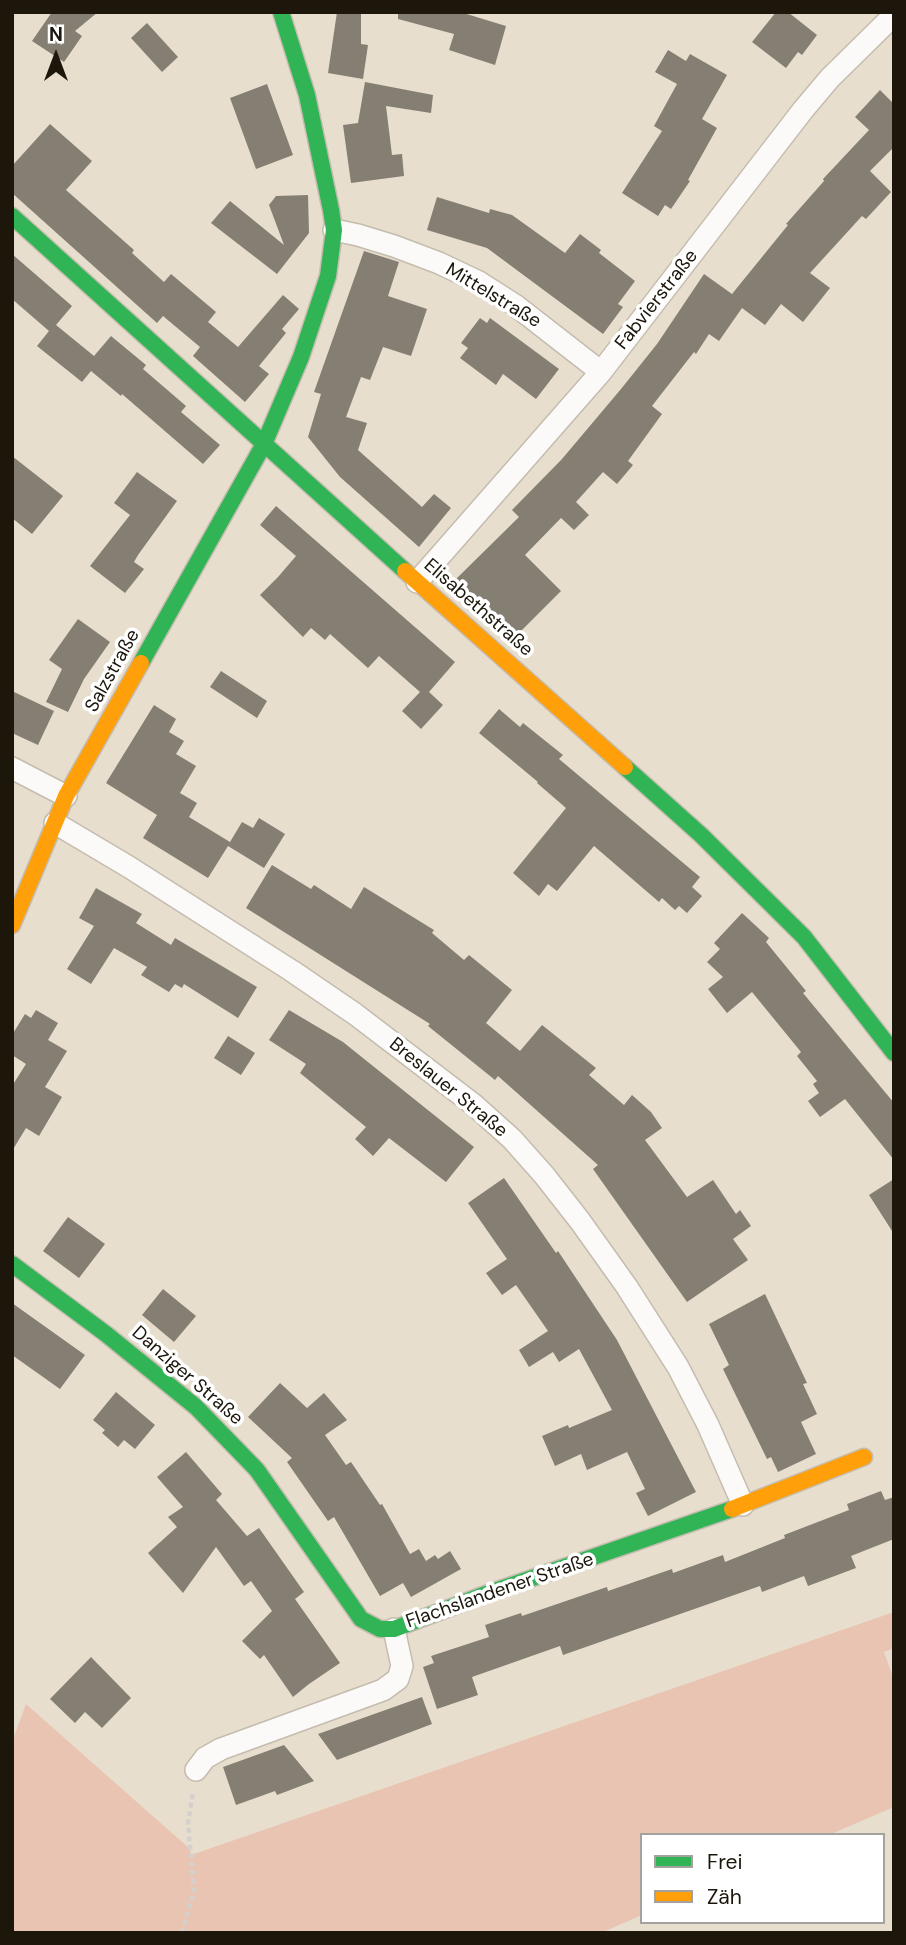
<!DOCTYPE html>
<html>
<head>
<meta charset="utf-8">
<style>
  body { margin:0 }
  #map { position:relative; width:906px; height:1945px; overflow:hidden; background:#e8decd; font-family:"DM Sans",sans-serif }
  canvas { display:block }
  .frame { position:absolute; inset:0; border:14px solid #1c160b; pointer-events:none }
  .legend { position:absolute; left:640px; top:1833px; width:245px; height:91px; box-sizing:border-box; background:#fff; border:2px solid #a4a29d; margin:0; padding:9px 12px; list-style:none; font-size:21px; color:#1c160b }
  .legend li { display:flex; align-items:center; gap:14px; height:35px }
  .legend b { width:35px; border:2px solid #a4a29d }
  .north { position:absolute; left:21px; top:21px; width:70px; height:70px; -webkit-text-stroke:5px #fff; paint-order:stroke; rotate:0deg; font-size:19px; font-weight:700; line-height:28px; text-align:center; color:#1c160b }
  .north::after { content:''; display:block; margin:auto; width:24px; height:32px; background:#1c160b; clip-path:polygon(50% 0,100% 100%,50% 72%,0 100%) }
</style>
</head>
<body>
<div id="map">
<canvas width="906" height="1945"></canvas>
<div class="frame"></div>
<ul class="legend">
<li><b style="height:9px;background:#30b455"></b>Frei</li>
<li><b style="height:9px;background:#ff9f0a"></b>Zäh</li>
</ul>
<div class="north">N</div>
</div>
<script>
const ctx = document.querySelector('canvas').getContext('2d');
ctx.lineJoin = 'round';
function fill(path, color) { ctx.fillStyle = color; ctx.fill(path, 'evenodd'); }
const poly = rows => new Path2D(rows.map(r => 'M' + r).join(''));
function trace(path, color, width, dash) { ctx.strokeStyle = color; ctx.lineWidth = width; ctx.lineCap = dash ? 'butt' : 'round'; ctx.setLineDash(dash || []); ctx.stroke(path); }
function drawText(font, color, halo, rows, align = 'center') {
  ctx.font = font + ' "DM Sans",sans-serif'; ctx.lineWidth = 7; ctx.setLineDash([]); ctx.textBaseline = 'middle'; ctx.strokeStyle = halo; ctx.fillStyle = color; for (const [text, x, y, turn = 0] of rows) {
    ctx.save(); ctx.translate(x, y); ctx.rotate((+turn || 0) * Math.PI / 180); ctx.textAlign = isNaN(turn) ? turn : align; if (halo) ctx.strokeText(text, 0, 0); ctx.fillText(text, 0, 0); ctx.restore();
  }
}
const green = poly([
  [894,1612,894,1648,884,1652,894,1680,894,1807,829,1835,642,1835,642,1915,601,1933,12,1933,12,1742,26,1704,190,1849,191,1855]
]);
const building = poly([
  [52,12,98,12,75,31,82,36,64,62,32,41],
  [337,12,361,12,361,44,368,45,363,79,328,73],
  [398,12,460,12,506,26,495,65,449,50,454,34,398,19],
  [776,12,788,12,817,35,802,55,798,52,786,68,752,42],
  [147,23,178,57,162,72,131,38],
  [668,50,686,61,690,54,727,75,702,119,717,128,688,180,690,181,671,209,665,205,658,216,622,193,662,131,654,126,677,84,655,72],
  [365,82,433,95,431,113,386,106,392,155,402,154,404,176,351,183,343,125,358,123],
  [267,84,293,155,256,169,230,98],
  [880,90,894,104,894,147,870,171,891,192,866,219,862,216,810,273,830,288,803,322,781,304,765,325,742,308,719,341,709,334,696,354,694,352,652,406,662,414,628,461,633,465,617,484,603,472,576,502,589,515,574,530,561,518,525,555,561,591,514,638,455,580,519,517,512,510,562,459,621,389,657,344,704,274,732,294,788,225,786,224,824,181,823,179,869,130,855,117],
  [50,124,92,161,66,190,134,250,132,253,164,282,171,274,216,312,208,322,238,347,283,295,299,309,282,329,286,333,259,366,269,374,245,402,193,356,200,347,163,316,157,323,12,193,12,166],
  [308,195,309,233,277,274,211,223,230,201,284,245,269,205,276,196],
  [437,197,489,213,490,209,512,215,565,253,580,234,601,250,599,253,635,281,618,304,623,307,603,334,487,248,427,230],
  [364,251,399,262,388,296,427,309,411,356,383,347,370,380,361,377,346,417,367,423,358,450,422,507,434,494,451,508,419,547,340,477,308,437,321,394,314,392],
  [12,254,72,306,56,325,94,356,111,336,146,365,143,369,186,406,181,412,220,445,203,464,122,394,121,396,91,371,82,382,37,346,49,331,12,299],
  [480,318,487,323,490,318,559,369,536,399,503,374,496,385,460,358,468,348,461,343],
  [12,456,63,496,32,534,12,518],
  [137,472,177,501,138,555,134,562,144,569,125,593,90,566,130,515,114,503],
  [276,506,455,662,429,692,443,705,421,729,402,711,420,692,379,656,368,668,330,634,325,640,311,628,303,637,260,595,278,577,296,556,260,525],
  [78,619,110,642,84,679,68,712,46,702,62,669,49,660],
  [221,671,267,701,257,718,210,687],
  [12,691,54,711,38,745,12,733],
  [154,705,176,719,169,732,184,741,176,754,196,766,180,793,197,803,189,817,230,842,242,822,253,828,259,818,285,834,264,868,228,846,208,878,143,838,157,815,106,783],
  [499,709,520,727,523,723,563,755,559,759,700,877,692,887,702,896,687,913,679,906,675,910,662,898,659,902,594,846,557,891,548,884,539,896,513,873,566,808,537,783,538,782,479,733],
  [272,865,311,889,314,885,351,909,364,887,434,930,432,933,464,960,469,955,512,990,486,1023,520,1051,542,1025,596,1068,589,1075,624,1105,632,1095,651,1112,662,1128,645,1140,687,1197,713,1180,736,1214,740,1210,751,1226,733,1239,748,1260,687,1302,593,1169,598,1165,498,1076,495,1080,428,1026,430,1024,246,908],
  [96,888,142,914,136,923,171,945,175,938,257,987,238,1018,184,984,182,988,175,984,169,992,141,975,147,967,114,948,91,984,67,969,94,926,79,918],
  [742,913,769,938,766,942,806,991,803,993,894,1103,894,1160,845,1099,820,1117,808,1101,819,1093,813,1084,817,1081,797,1056,801,1052,752,992,727,1013,708,989,723,977,707,962,720,949,714,943],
  [36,1010,58,1023,48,1040,67,1051,45,1087,62,1097,39,1136,26,1128,12,1151,12,1086,26,1064,12,1055,12,1035,25,1014,31,1018],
  [289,1010,343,1042,474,1147,446,1182,389,1138,373,1156,355,1139,366,1127,300,1073,306,1064,269,1040],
  [228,1036,255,1053,241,1075,214,1058],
  [504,1178,556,1253,558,1251,617,1340,696,1492,648,1516,636,1493,645,1489,627,1452,587,1470,581,1454,555,1466,542,1436,568,1425,569,1428,612,1410,579,1349,559,1362,553,1352,529,1367,519,1350,548,1331,516,1285,502,1295,486,1273,507,1259,468,1203],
  [894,1179,894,1234,869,1195],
  [68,1217,105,1244,79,1278,43,1251],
  [163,1289,196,1316,174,1342,142,1315],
  [765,1294,807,1383,803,1384,817,1414,801,1422,816,1454,778,1472,771,1457,767,1459,723,1369,729,1365,709,1324],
  [12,1303,85,1355,60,1389,12,1355],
  [280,1383,307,1408,324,1393,347,1420,325,1435,346,1465,351,1462,380,1505,382,1504,410,1554,419,1549,426,1561,435,1555,438,1559,450,1551,461,1569,411,1597,403,1583,380,1596,334,1517,328,1521,287,1462,292,1458,248,1417],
  [116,1392,155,1425,135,1449,124,1440,118,1447,102,1433,105,1430,93,1420],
  [186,1452,222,1494,216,1500,247,1536,259,1528,304,1592,295,1599,340,1663,309,1684,293,1697,264,1655,260,1659,242,1641,272,1611,251,1581,244,1586,216,1547,183,1593,148,1553,177,1527,168,1517,183,1507,157,1477],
  [881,1491,885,1500,894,1497,894,1539,851,1556,856,1568,808,1586,804,1576,762,1592,760,1586,563,1655,560,1646,472,1677,478,1695,437,1709,423,1667,434,1663,431,1656,489,1637,485,1625,521,1613,522,1616,607,1587,608,1591,672,1569,673,1573,723,1555,725,1562,785,1538,784,1535,849,1510,847,1504],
  [91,1657,131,1698,102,1728,85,1712,75,1723,50,1699],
  [422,1697,432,1724,337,1760,318,1734],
  [284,1745,314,1781,277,1795,275,1791,236,1805,223,1767]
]);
const path = poly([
  [182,1933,194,1891,188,1823,193,1792]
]);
const street = poly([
  [334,230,358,235,394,246,439,263,479,282,515,305,601,372],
  [417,582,601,372,803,110,830,78,894,15],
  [12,768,66,796],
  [55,823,129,867,292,971,355,1014,473,1104,512,1139,544,1175,580,1221,627,1287,678,1367,708,1425,743,1505],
  [196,1770,205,1758,221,1749,383,1690,398,1679,402,1666,394,1629]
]);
const fast = poly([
  [12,216,405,571],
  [141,663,264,444,301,357,328,276,334,230,331,210,307,95,281,12],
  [625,767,701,835,804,937,894,1053],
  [12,1264,106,1334,196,1407,257,1470,361,1619,380,1629,394,1629,486,1594,732,1509]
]);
const slow = poly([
  [405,571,625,767],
  [12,925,66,796,141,663],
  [732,1509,864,1457]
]);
const streetNames = [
  ["Mittelstraße",493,296,31],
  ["Fabvierstraße",657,300,-52],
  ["Elisabethstraße",478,608,41],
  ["Salzstraße",113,671,-61],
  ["Breslauer Straße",448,1088,39],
  ["Danziger Straße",187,1376,41],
  ["Flachslandener Straße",500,1591,-19]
];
fill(green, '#eac4b2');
fill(building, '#847f72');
trace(street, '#c4bcaf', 24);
trace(fast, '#c4bcaf', 19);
trace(slow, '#c4bcaf', 19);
trace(path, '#d4d1cc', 4.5, [5, 3.5]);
trace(street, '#fcfaf8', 21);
trace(fast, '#30b455', 16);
trace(slow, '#ff9f0a', 16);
drawText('19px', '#1c160b', '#fff', streetNames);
</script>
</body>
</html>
